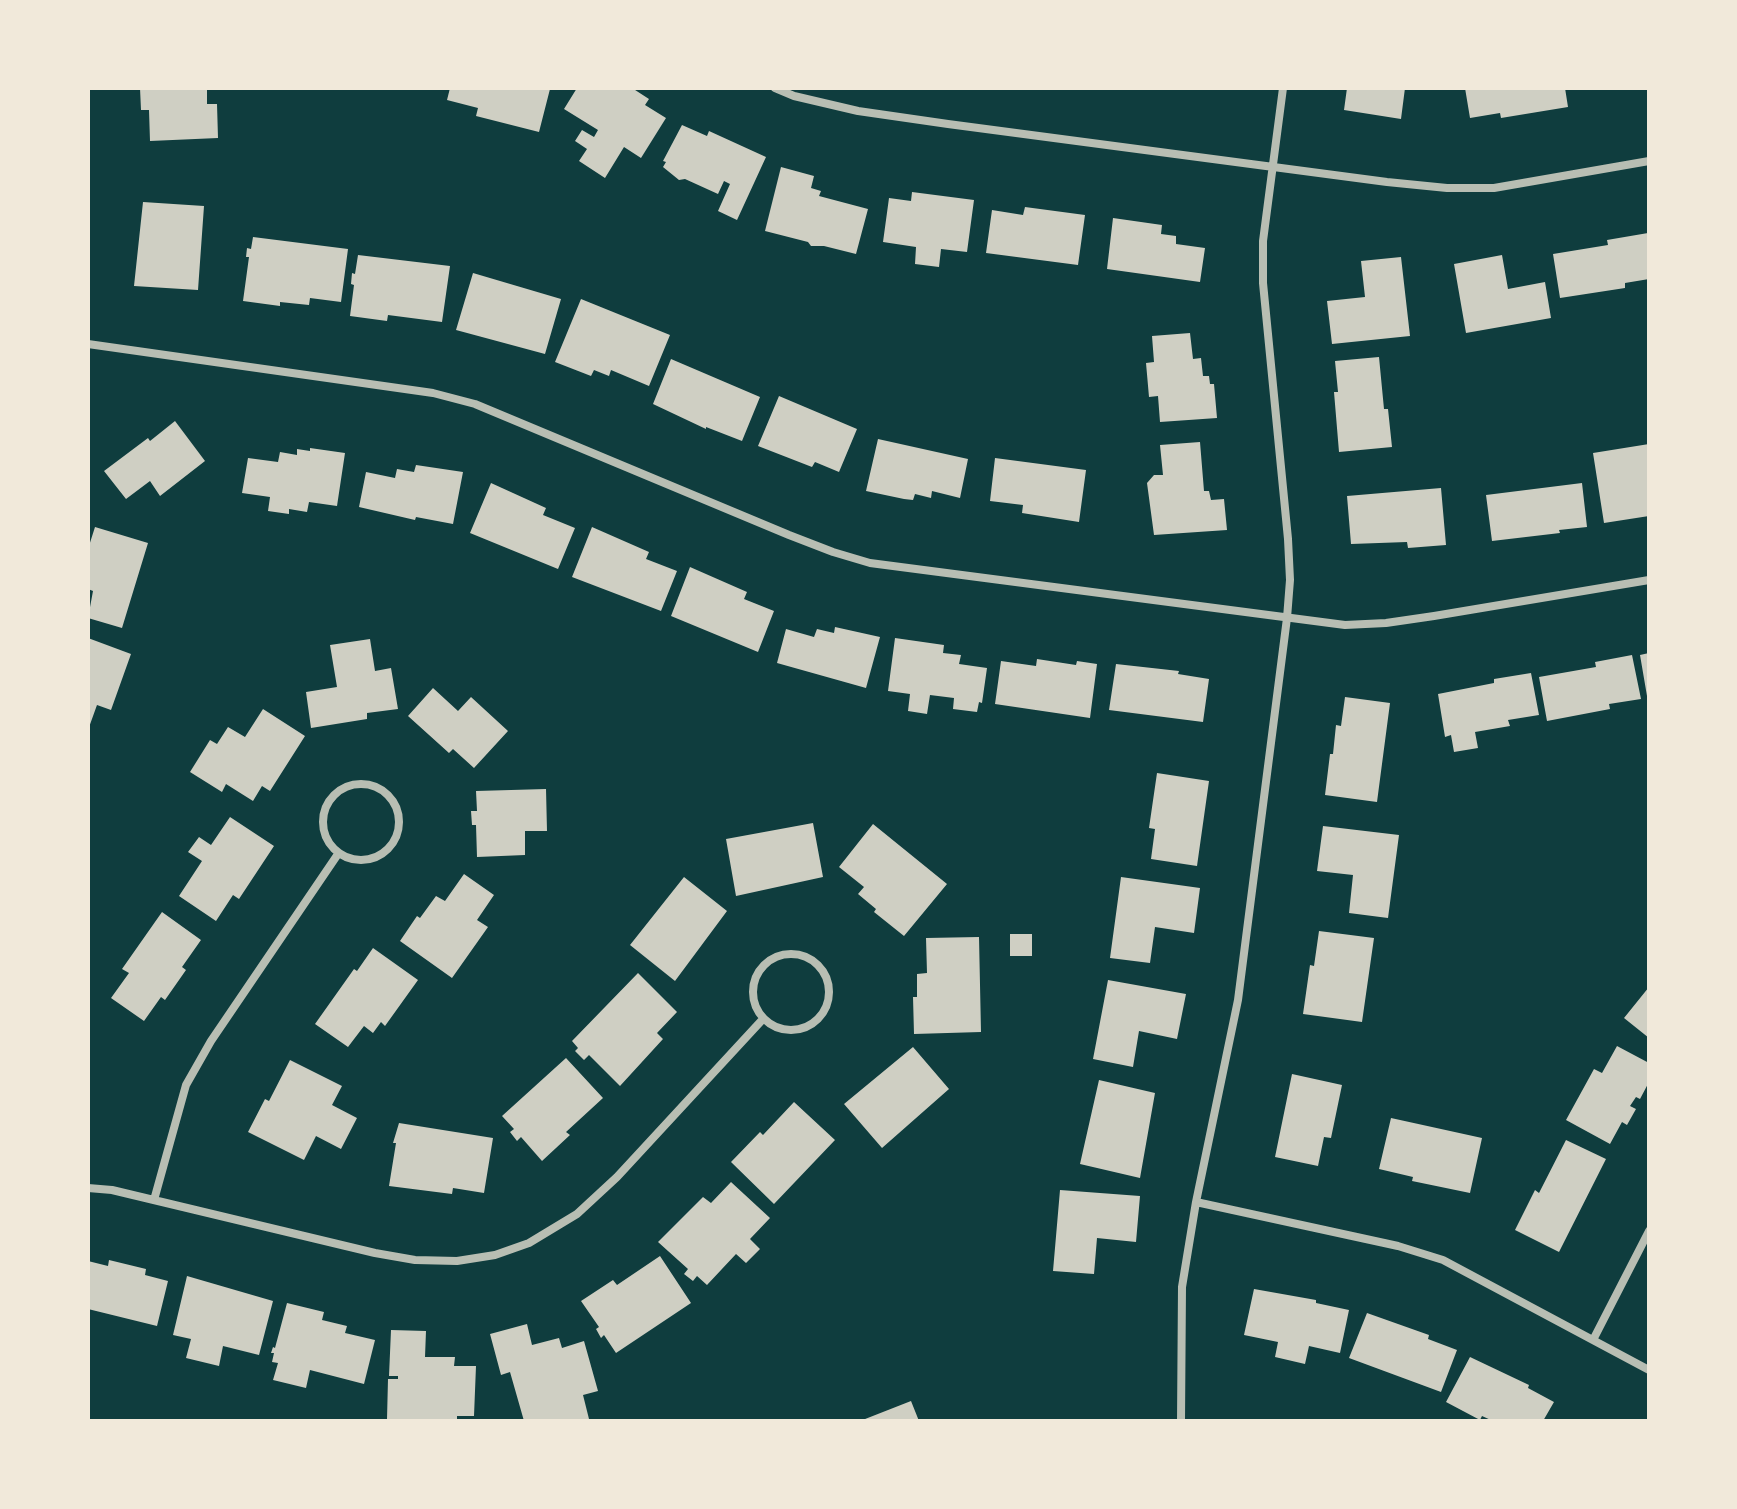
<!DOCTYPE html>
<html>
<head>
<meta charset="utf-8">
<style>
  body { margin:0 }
  #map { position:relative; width:1737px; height:1509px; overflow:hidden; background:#0f3d3e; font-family:"DM Sans",sans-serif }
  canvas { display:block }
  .frame { position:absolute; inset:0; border:90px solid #f1e9da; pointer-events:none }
</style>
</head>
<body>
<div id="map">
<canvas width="1737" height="1509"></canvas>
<div class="frame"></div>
</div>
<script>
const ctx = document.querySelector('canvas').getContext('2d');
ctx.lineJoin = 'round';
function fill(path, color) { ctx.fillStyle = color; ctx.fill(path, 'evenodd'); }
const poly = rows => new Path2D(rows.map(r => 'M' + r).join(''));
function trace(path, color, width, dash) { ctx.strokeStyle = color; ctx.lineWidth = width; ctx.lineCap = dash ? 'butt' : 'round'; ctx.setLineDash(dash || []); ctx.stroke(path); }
const building = poly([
  [140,88,207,88,207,104,217,104,218,138,150,141,149,110,141,110],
  [450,88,546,88,550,89,539,132,476,116,478,108,447,100],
  [577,88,632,88,649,99,645,105,666,118,641,158,624,147,605,178,579,161,587,149,575,141,582,130,594,137,598,130,564,109],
  [1347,88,1405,88,1401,119,1344,110],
  [1465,88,1565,88,1568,107,1501,118,1500,113,1470,118],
  [682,125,707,136,709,131,766,157,737,220,718,211,730,184,724,181,718,194,685,179,679,180,663,167,666,162,663,161],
  [781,167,814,176,811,188,821,191,819,196,868,209,856,254,824,246,811,246,808,242,765,231],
  [912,192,974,200,967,252,941,249,939,267,915,264,916,247,883,242,889,198,911,201],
  [143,202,204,206,198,290,134,286],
  [1025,207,1085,215,1078,265,986,253,992,210,1023,215],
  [1113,218,1162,225,1161,234,1176,236,1176,244,1205,248,1200,282,1107,269],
  [1648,233,1649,279,1625,283,1625,288,1560,298,1553,254,1608,245,1607,240],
  [253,237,348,249,341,302,310,298,309,305,280,302,280,306,243,301,249,257,246,257,247,248,251,249],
  [358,255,450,266,442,322,388,315,387,321,350,316,354,285,351,284,352,273,355,274],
  [1502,255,1508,289,1545,282,1551,318,1466,333,1454,264],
  [1401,257,1410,336,1332,344,1327,301,1365,297,1361,261],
  [473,273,561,299,545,354,456,330],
  [581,299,670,335,649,386,611,370,609,376,594,370,591,376,555,362],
  [1190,333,1193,359,1201,358,1203,376,1209,376,1210,384,1214,384,1217,418,1160,422,1158,396,1149,397,1146,363,1154,362,1152,336],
  [1379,357,1384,409,1388,409,1392,447,1339,452,1334,392,1338,392,1335,361],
  [671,359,760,397,742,441,706,427,706,429,653,404],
  [779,396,857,429,839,472,815,462,812,467,758,446],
  [175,421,205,461,160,496,150,481,126,499,104,471,148,438,150,441],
  [878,439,968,459,960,498,932,491,931,498,915,494,913,500,904,499,866,491],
  [1200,442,1204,491,1209,491,1211,500,1224,499,1227,530,1154,535,1147,483,1154,475,1163,475,1160,445],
  [1649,444,1649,516,1604,523,1593,453],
  [310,448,345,453,337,506,309,502,307,512,289,509,289,514,268,511,270,497,242,493,248,458,278,462,280,452,297,455,297,449,310,451],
  [995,458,1086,470,1079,522,1022,513,1023,505,990,501],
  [416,465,463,472,453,524,416,517,415,520,359,507,366,472,395,478,397,469,414,472],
  [491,483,546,508,543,515,575,528,558,569,470,533],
  [1582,483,1587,527,1559,530,1560,533,1492,541,1486,495],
  [1441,488,1446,545,1408,548,1407,542,1351,544,1347,496],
  [95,527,148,543,122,628,88,618,93,591,88,589,88,549],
  [592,527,649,552,646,559,677,571,661,611,572,577],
  [690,567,747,592,744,599,774,611,758,652,671,616],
  [835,627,880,637,866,688,777,663,786,629,814,637,817,629,834,633],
  [88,638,131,654,111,710,97,705,88,730],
  [895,638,944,645,943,653,961,655,959,664,987,668,982,703,979,702,977,712,953,709,954,698,930,695,927,714,908,711,910,694,888,691],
  [370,639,375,671,391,668,398,709,367,713,367,719,311,728,306,692,337,687,330,645],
  [1649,653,1649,696,1647,696,1640,655],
  [1632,655,1641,699,1609,704,1610,709,1547,721,1539,677,1596,667,1595,662],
  [1037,659,1076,665,1077,661,1097,664,1090,718,995,704,1001,661,1036,666],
  [1116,664,1179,671,1178,674,1209,679,1203,722,1109,710],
  [1531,673,1539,715,1508,720,1510,726,1475,732,1478,748,1454,752,1451,735,1445,737,1438,694,1494,683,1494,679],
  [433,688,458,711,471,697,508,731,474,768,453,749,449,753,408,716],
  [1345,697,1390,703,1377,802,1325,795,1330,754,1333,754,1336,725,1341,726],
  [263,709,305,736,270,791,262,786,253,801,226,784,222,792,190,772,210,740,217,744,228,727,245,737],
  [1157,773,1209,781,1197,866,1151,859,1155,829,1149,828],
  [546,789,547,831,525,831,525,855,477,857,476,825,472,825,471,811,477,811,476,791],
  [230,817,274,846,239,899,233,895,216,921,179,896,202,861,188,852,199,837,211,845],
  [813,823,823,877,736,896,726,839],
  [873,824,947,884,904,936,874,912,876,909,858,894,864,887,839,867],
  [1323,826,1399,835,1388,918,1349,913,1353,875,1317,871],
  [464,874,494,895,477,920,488,927,452,978,400,941,417,916,420,918,436,896,445,901],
  [684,877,727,911,675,981,630,945],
  [1121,877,1200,888,1194,933,1155,927,1150,963,1110,958],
  [162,912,201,940,182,967,186,970,165,1000,161,997,144,1021,111,998,129,973,122,969],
  [1319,931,1374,938,1362,1022,1303,1014,1310,965,1314,966],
  [1010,934,1032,934,1032,956,1010,956],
  [979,937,981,1032,914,1034,913,997,917,997,917,974,927,973,926,938],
  [373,948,418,980,385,1026,381,1022,373,1033,364,1026,348,1047,315,1024,354,969,357,971],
  [638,973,677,1012,657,1033,663,1039,620,1086,589,1055,584,1060,575,1051,578,1048,572,1041],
  [1108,980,1186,994,1177,1039,1139,1031,1133,1067,1093,1059],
  [1649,987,1649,1038,1624,1018],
  [1617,1046,1649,1063,1649,1082,1640,1099,1636,1097,1630,1106,1636,1109,1627,1125,1622,1122,1610,1144,1566,1120,1594,1069,1602,1073],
  [913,1047,949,1089,882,1148,844,1104],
  [566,1058,603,1098,566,1132,570,1135,542,1161,521,1137,517,1141,510,1132,514,1129,502,1116],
  [290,1060,342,1086,332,1105,357,1118,341,1149,316,1136,304,1160,248,1132,265,1099,269,1101],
  [1292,1074,1342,1085,1331,1138,1324,1137,1318,1166,1275,1157],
  [1099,1080,1155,1093,1140,1178,1080,1164],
  [794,1102,835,1140,774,1204,731,1162,760,1132,763,1135],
  [1391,1118,1482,1138,1470,1193,1412,1181,1413,1177,1379,1169],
  [399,1123,493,1138,484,1193,453,1188,452,1194,389,1186,396,1143,393,1143],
  [1566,1140,1606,1159,1559,1252,1515,1230,1535,1190,1539,1193],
  [731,1182,770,1218,750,1239,760,1249,746,1263,736,1254,707,1285,697,1276,693,1281,684,1274,688,1269,658,1242,703,1197,711,1203],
  [1060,1190,1140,1196,1136,1242,1097,1238,1094,1274,1053,1271],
  [660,1256,691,1303,616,1353,604,1335,601,1338,596,1329,599,1327,581,1301,613,1280,617,1285],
  [109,1260,146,1269,145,1275,168,1281,157,1326,88,1309,88,1261,108,1266],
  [187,1276,273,1301,259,1355,223,1346,219,1366,186,1358,191,1339,173,1335],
  [1254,1289,1316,1300,1316,1303,1349,1310,1340,1353,1309,1346,1305,1364,1275,1357,1278,1342,1244,1335],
  [287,1303,324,1312,322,1320,347,1326,345,1333,375,1340,364,1384,310,1370,306,1388,273,1380,278,1363,272,1362,274,1353,271,1353,273,1347,275,1348],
  [1367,1313,1429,1335,1428,1339,1457,1350,1441,1392,1349,1358],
  [527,1324,532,1345,559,1338,562,1348,584,1341,598,1391,583,1395,589,1419,524,1421,510,1372,501,1375,490,1334],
  [391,1330,426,1331,425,1357,455,1357,454,1366,476,1366,474,1416,457,1416,457,1421,387,1419,388,1379,398,1379,398,1376,389,1376],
  [1470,1357,1529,1385,1528,1388,1554,1402,1543,1421,1493,1421,1482,1416,1480,1420,1446,1402],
  [911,1401,919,1421,860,1421]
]);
const minor = poly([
  [775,88,794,96,858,111,948,124,1387,182,1447,188,1494,188,1649,161],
  [88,344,433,393,475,404,789,535,833,552,870,563,1345,625,1386,623,1434,616,1649,580],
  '323 822a38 38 0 1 1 76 0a38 38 0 1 1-76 0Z',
  '753 992a38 38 0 1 1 76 0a38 38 0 1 1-76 0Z',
  [88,1188,112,1190,375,1253,415,1260,457,1261,495,1255,529,1243,577,1214,617,1177,763,1019],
  [154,1200,186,1085,211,1041,338,854],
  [1196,1202,1398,1246,1443,1260,1649,1370],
  [1593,1340,1649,1231],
  [1181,1421,1182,1287,1196,1202,1238,1000,1287,618,1290,580,1288,539,1263,283,1263,241,1283,88]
]);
fill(building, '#cfcfc3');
trace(minor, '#b8beb3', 8);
</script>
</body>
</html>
